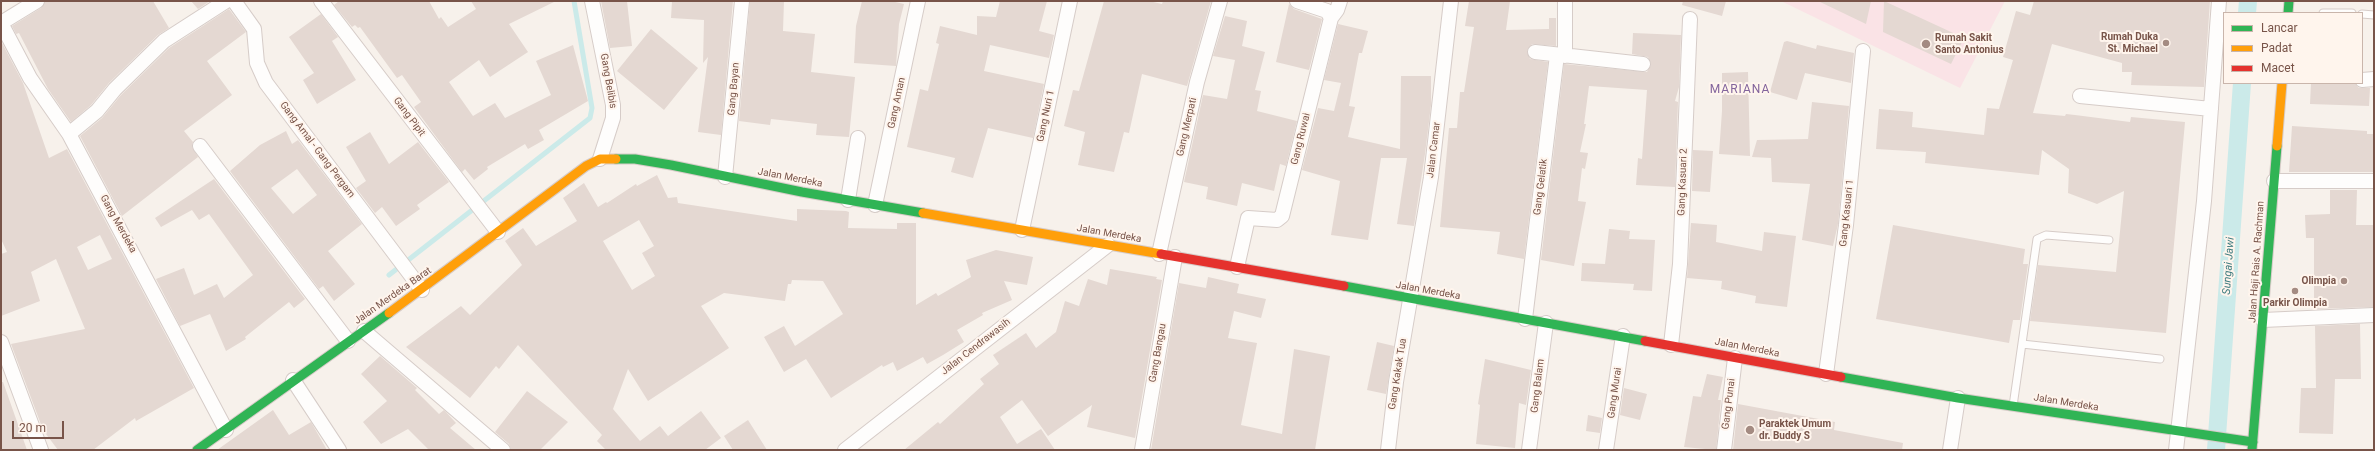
<!DOCTYPE html>
<html>
<head>
<meta charset="utf-8">
<style>
  body { margin:0 }
  #map { position:relative; width:2375px; height:451px; overflow:hidden; background:#f7f1eb; font-family:Roboto,sans-serif }
  canvas { display:block }
  .frame { position:absolute; inset:0; border:2px solid #785449; pointer-events:none }
  .legend { position:absolute; left:2223px; top:12px; width:140px; height:72px; box-sizing:border-box; background:#fff5ed; border:1px solid #c9b5ab; margin:0; padding:5px 7px; list-style:none; font-size:12px; color:#785449 }
  .legend li { display:flex; align-items:center; gap:8px; height:20px }
  .legend b { width:20px; border:1px solid #c9b5ab }
  .scale { position:absolute; left:12px; top:421px; width:52px; height:18px; box-sizing:border-box; border:2px solid #785449; border-top:0; padding-left:5px; font-size:12px; line-height:14px; white-space:nowrap; color:#785449; -webkit-text-stroke:3px #fff5ed; paint-order:stroke }
</style>
</head>
<body>
<div id="map">
<canvas width="2375" height="451"></canvas>
<div class="frame"></div>
<ul class="legend">
<li><b style="height:5px;background:#30b455"></b>Lancar</li>
<li><b style="height:5px;background:#ff9f0a"></b>Padat</li>
<li><b style="height:5px;background:#e5322d"></b>Macet</li>
</ul>
<div class="scale">20 m</div>
</div>
<script>
const ctx = document.querySelector('canvas').getContext('2d');
ctx.lineJoin = 'round';
function fill(path, color) { ctx.fillStyle = color; ctx.fill(path, 'evenodd'); }
const poly = rows => new Path2D(rows.map(r => 'M' + r).join(''));
function trace(path, color, width, dash) { ctx.strokeStyle = color; ctx.lineWidth = width; ctx.lineCap = dash ? 'butt' : 'round'; ctx.setLineDash(dash || []); ctx.stroke(path); }
function drawText(font, color, halo, rows, align = 'center') {
  ctx.font = font + ' Roboto,sans-serif'; ctx.lineWidth = 4; ctx.setLineDash([]); ctx.textBaseline = 'middle'; ctx.strokeStyle = halo; ctx.fillStyle = color; for (const [text, x, y, turn = 0] of rows) {
    ctx.save(); ctx.translate(x, y); ctx.rotate((+turn || 0) * Math.PI / 180); ctx.textAlign = isNaN(turn) ? turn : align; if (halo) ctx.strokeText(text, 0, 0); ctx.fillText(text, 0, 0); ctx.restore();
  }
}
const medical = poly([
  [1781,1,2005,1,1960,88]
]);
const stream = poly([
  [389,275,590,118,592,108,574,1]
]);
const canal = poly([
  [2247,13,2248,1],
  [2216,450,2242,83]
]);
const building = poly([
  [45,1,153,1,169,28,158,35,109,83,91,105,71,122,48,89,19,33,16,34,12,26,41,8],
  [191,1,210,1,198,9],
  [339,1,429,1,439,19,441,17,448,27,476,9,471,1,556,1,509,24,528,52,490,77,479,60,449,82,473,116,495,103,505,118,551,95,536,61,573,45,588,101,539,130,544,140,528,149,525,144,487,167,488,169,474,180,465,169,462,172,414,107,421,102,402,75,397,78,360,27,358,28,355,25,352,27,334,5],
  [601,1,627,1,632,46,610,48],
  [672,1,733,1,721,135,698,132,708,57,703,63,704,20,671,18],
  [750,1,784,1,783,31,815,34,811,72,855,77,849,137,816,135,817,124,771,119,770,125,739,121],
  [862,1,891,1,904,4,899,24,896,66,854,63,856,26],
  [1000,1,1047,1,1039,31,1054,35,1049,58,990,45,984,71,1044,84,1033,138,988,128,973,178,951,172,955,158,907,147,920,89,928,91,939,44,936,43,940,26,977,35,977,16,996,17],
  [1104,1,1149,1,1162,4,1163,1,1211,1,1187,86,1142,74,1129,133,1124,132,1114,172,1078,165,1085,132,1064,126,1073,90,1079,91],
  [1469,1,1510,1,1506,30,1549,29,1549,18,1556,18,1556,46,1532,44,1527,51,1530,59,1548,62,1524,259,1497,254,1500,232,1440,227,1449,128,1457,128,1460,92,1464,92,1474,27,1465,26],
  [1683,1,1726,1,1722,16,1682,5],
  [1818,1,1871,1,1866,24],
  [1884,1,1964,38,1951,64,1883,32],
  [2034,1,2210,1,2204,87,2131,85,2132,72,2122,72,2122,63,2052,44,2033,113,2065,116,2066,114,2075,115,2130,122,2131,117,2185,122,2166,333,2030,321,2038,265,2116,272,2124,191,2097,204,2068,193,2069,169,2042,150,2039,175,1925,163,1926,152,1876,149,1879,109,1913,112,1912,127,1984,135,1987,108,1999,109,2013,60,2003,57,2016,11,2030,15],
  [1289,4,1294,9,1322,19,1309,70,1276,62],
  [229,9,246,32,207,61,232,95,184,131,193,142,192,147,198,157,122,216,80,136,102,118,121,95,169,48],
  [321,14,338,37,332,41,356,80,317,104,303,80,314,73,289,37],
  [1225,16,1247,21,1242,46,1265,52,1255,90,1261,91,1257,111,1297,121,1286,166,1280,164,1274,191,1242,183,1237,206,1206,199,1208,187,1184,182,1203,95,1227,99,1235,60,1213,56],
  [1338,24,1368,31,1362,53,1359,53,1349,106,1355,107,1348,137,1400,149,1401,76,1431,76,1431,105,1425,154,1414,226,1397,224,1407,158,1381,158,1368,240,1331,235,1340,181,1302,170,1318,108,1334,111,1341,83,1324,80],
  [651,29,698,68,664,110,617,71],
  [1633,33,1681,35,1679,87,1675,101,1678,102,1675,187,1636,185,1638,158,1642,159,1647,90,1589,86,1584,124,1586,124,1580,152,1588,153,1585,169,1582,168,1578,201,1586,202,1574,266,1541,260,1564,64,1647,72,1651,65,1648,57,1632,54],
  [1,41,23,83,49,158,67,149,194,388,136,421,135,418,93,450,58,450,43,430,11,344,85,329,56,259,31,272,40,301,1,316,1,254,7,252,1,239],
  [100,235,112,259,88,270,77,247],
  [1787,41,1816,49,1817,45,1854,53,1851,83,1805,73,1797,100,1770,92,1784,42],
  [1748,72,1750,156,1719,154,1722,111,1722,73],
  [2311,83,2354,83,2359,88,2370,88,2369,106,2310,104],
  [1812,102,1849,106,1838,224,1833,246,1802,240,1810,184,1772,182,1771,158,1752,157,1757,140,1808,139],
  [2292,126,2367,131,2367,134,2374,134,2374,172,2289,172],
  [286,131,292,144,298,140,362,224,328,251,355,284,334,301,323,286,319,289,230,171,260,145],
  [297,169,317,195,293,214,271,188],
  [370,132,389,164,418,142,449,182,417,205,420,209,396,226,382,207,375,213,356,188,366,181,346,147],
  [1693,150,1713,151,1710,192,1692,191],
  [657,175,668,198,677,197,678,203,797,221,797,209,846,211,849,212,848,228,897,229,897,223,916,223,916,305,936,293,938,296,971,277,966,260,996,250,1033,257,1027,285,1004,281,1012,300,982,313,983,315,957,330,964,342,943,355,927,364,923,357,897,371,893,362,883,367,882,365,831,398,806,359,784,372,764,337,784,326,795,346,843,314,823,281,792,280,791,284,788,284,785,301,724,293,701,306,729,348,648,401,628,369,613,409,640,441,660,426,668,436,701,411,721,438,705,450,606,450,597,441,602,435,518,345,499,369,496,366,470,398,406,347,461,306,470,315,522,265,505,241,523,228,536,246,577,221,563,198,584,183,598,207,606,202,607,203,636,184,637,186],
  [639,220,654,246,642,253,655,276,632,290,603,241],
  [214,179,305,299,294,308,289,302,245,337,246,339,226,351,210,314,180,326,156,279,184,268,194,295,217,284,224,298,253,275,209,214,199,220,192,210,161,227,155,218],
  [2330,190,2357,190,2356,225,2374,225,2374,307,2314,309,2314,238,2306,238,2305,215,2330,214],
  [1691,223,1717,225,1716,242,1762,251,1764,232,1796,236,1787,307,1755,303,1756,296,1721,289,1722,281,1687,278],
  [1893,225,2025,249,2023,264,2028,264,2020,320,2013,320,2009,343,1876,319],
  [1609,229,1630,231,1629,239,1655,240,1652,291,1633,290,1634,284,1581,281,1582,263,1605,264],
  [1110,269,1157,277,1156,279,1162,280,1135,438,1087,427,1092,405,1048,436,1022,400,1000,417,1017,444,1041,429,1055,450,904,450,938,422,940,424,984,384,980,379,999,364,993,355,1026,333,1036,348,1056,332,1065,301,1079,306,1088,279,1107,285],
  [1208,277,1239,284,1237,293,1266,299,1261,318,1234,311,1228,338,1257,343,1241,425,1282,434,1294,349,1330,356,1315,450,1151,450,1179,283,1206,288],
  [2360,324,2361,379,2335,379,2333,434,2299,433,2301,388,2316,388,2315,326],
  [1377,342,1394,346,1386,394,1367,390],
  [380,356,417,388,415,390,439,414,444,410,446,412,456,423,450,428,476,450,429,450,408,429,381,444,363,422,387,401,361,374],
  [1485,359,1531,370,1526,405,1519,403,1515,448,1476,444,1480,405,1478,404],
  [1707,374,1723,377,1718,400,1721,400,1716,450,1684,447,1693,396,1701,397],
  [1,382,3,382,27,450,1,450],
  [1624,388,1647,394,1640,420,1620,415],
  [527,391,568,422,540,450,511,450,509,444,495,432],
  [1738,404,1835,422,1834,430,1903,443,1902,450,1733,450],
  [273,410,289,435,311,422,327,450,217,450],
  [1588,415,1602,418,1600,433,1586,431],
  [748,420,767,450,733,450,724,436]
]);
const lane = poly([
  [2323,13,2352,13],
  [2362,14,2374,15],
  [2022,344,2160,359],
  [2013,406,2037,239,2046,235,2109,240]
]);
const street = poly([
  [234,1,254,29,257,63,266,83,422,290],
  [321,1,498,232],
  [592,1,613,105,613,118,600,159],
  [1331,18,1337,10,1340,1],
  [1,23,30,78,69,134,226,430],
  [1,23,37,1],
  [1535,52,1643,64],
  [1565,56,1565,1],
  [2362,80,2374,79],
  [2080,96,2211,109],
  [69,134,97,111,115,89,164,41,226,1],
  [200,146,348,341],
  [725,177,742,1],
  [2274,181,2374,181],
  [848,200,858,138],
  [875,205,918,1],
  [1022,230,1070,1],
  [1159,254,1197,82,1220,1],
  [1237,267,1248,218,1277,220,1282,216,1331,18,1327,11,1297,1],
  [1525,319,1557,55],
  [2263,320,2374,315],
  [364,331,503,450],
  [1,342,41,450],
  [1671,345,1680,264,1690,19],
  [1826,374,1846,225,1863,51],
  [293,380,339,450],
  [845,450,1108,245],
  [1142,450,1175,257],
  [1388,450,1396,382,1431,177,1451,1],
  [1529,450,1546,323],
  [1606,450,1623,336],
  [1724,450,1735,358],
  [1950,450,1958,398],
  [2176,450,2204,201,2219,1]
]);
const fast = poly([
  [2288,13,2289,1],
  [616,159,635,159,671,165,802,192,923,213],
  [1344,286,1645,341],
  [1841,377,1958,398,2253,442],
  [197,450,389,313],
  [2252,450,2277,146]
]);
const slow = poly([
  [2277,146,2282,83],
  [923,213,1161,254],
  [389,313,586,166,600,159,616,159]
]);
const jam = poly([
  [1161,254,1344,286],
  [1645,341,1841,377]
]);
const markers = [
  [2166,43,4,"#a48b82"],
  [1926,44,5,"#a48b82"],
  [2344,281,4,"#a48b82"],
  [2295,291,4,"#a48b82"],
  [1750,430,5,"#a48b82"]
];
const poiNames = [
  ["Rumah Duka",2158,37],
  ["St. Michael",2158,49],
  ["Rumah Sakit",1935,38,"left"],
  ["Santo Antonius",1935,50,"left"],
  ["Olimpia",2336,281],
  ["Parkir Olimpia",2295,303,"center"],
  ["Paraktek Umum",1759,424,"left"],
  ["dr. Buddy S",1759,436,"left"]
];
const streetNames = [
  ["Gang Belibis",608,81,80],
  ["Gang Bayan",734,89,-85],
  ["Gang Aman",897,103,-78],
  ["Gang Nuri 1",1046,116,-78],
  ["Gang Pipit",409,117,53],
  ["Gang Merpati",1187,127,-77],
  ["Gang Ruwai",1301,139,-76],
  ["Gang Amal - Gang Pergam",317,150,53],
  ["Jalan Camar",1434,150,-83],
  ["Jalan Merdeka",790,178,11],
  ["Gang Kasuari 2",1683,182,-88],
  ["Gang Gelatik",1541,187,-83],
  ["Gang Kasuari 1",1847,213,-84],
  ["Gang Merdeka",118,224,61],
  ["Jalan Merdeka",1109,234,10],
  ["Jalan Haji Rais A. Rachman",2257,262,-86],
  ["Jalan Merdeka",1428,291,10],
  ["Jalan Merdeka Barat",393,296,-35],
  ["Jalan Cendrawasih",976,347,-38],
  ["Jalan Merdeka",1747,348,11],
  ["Gang Bangau",1158,353,-80],
  ["Gang Kakak Tua",1398,374,-81],
  ["Gang Balam",1538,386,-83],
  ["Gang Murai",1615,393,-82],
  ["Jalan Merdeka",2066,403,9],
  ["Gang Punai",1729,404,-83]
];
const waterNames = [
  ["Sungai Jawi",2229,266,-86]
];
const quarterNames = [
  ["MARIANA",1740,90]
];
fill(medical, '#fae3e6');
trace(stream, '#cbeae9', 5);
trace(canal, '#cbeae9', 18);
fill(building, '#e4d8d2');
trace(lane, '#d6ccc8', 9);
trace(street, '#d6ccc8', 16);
trace(fast, '#d7ccc8', 11);
trace(slow, '#d7ccc8', 11);
trace(jam, '#d7ccc8', 11);
trace(lane, '#fefdfc', 7);
trace(street, '#fefdfc', 14);
trace(fast, '#30b455', 9);
trace(slow, '#ff9f0a', 9);
trace(jam, '#e5322d', 9);
for (const [x, y, r, color] of markers) { const dot = new Path2D(); dot.arc(x, y, r, 0, 2 * Math.PI); ctx.fillStyle = color; ctx.fill(dot); trace(dot, '#fff5ed', 1.5); }
drawText('bold 10px', '#785449', '#fff5ed', poiNames, 'right');
drawText('10px', '#785449', '#fff5ed', streetNames);
drawText('italic 11px', '#3c7b7e', '#fff5ed', waterNames);
ctx.letterSpacing = '1px';
drawText('12px', '#82649c', '#fff5ed', quarterNames);
ctx.letterSpacing = '0px';
</script>
</body>
</html>
